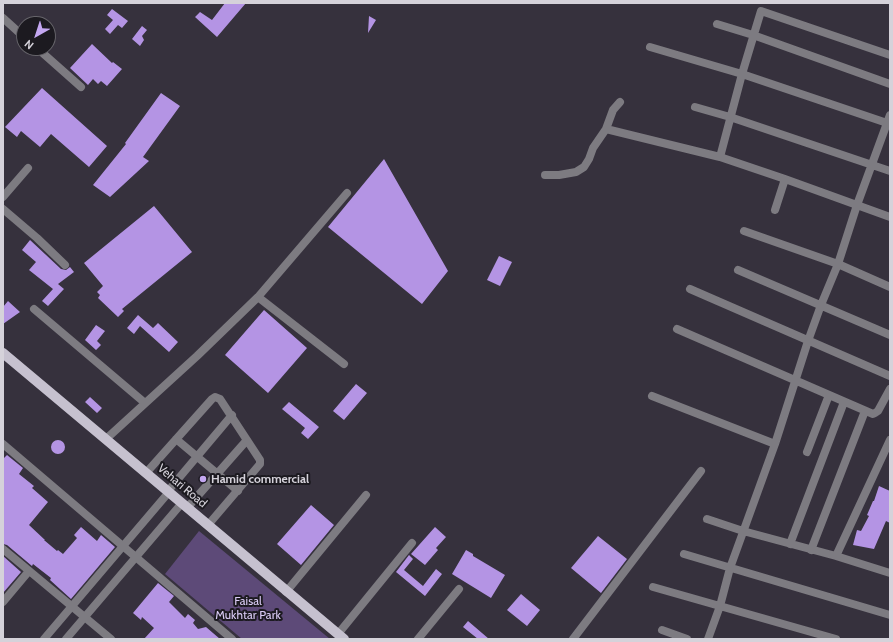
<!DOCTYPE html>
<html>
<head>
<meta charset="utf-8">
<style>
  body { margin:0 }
  #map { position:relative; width:893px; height:642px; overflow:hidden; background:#36313d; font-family:Cabin,sans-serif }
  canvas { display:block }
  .frame { position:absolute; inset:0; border:4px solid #d5d2da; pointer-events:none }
  .north { position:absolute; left:16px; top:16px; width:40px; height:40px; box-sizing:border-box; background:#1c1a20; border:1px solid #66646a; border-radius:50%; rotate:219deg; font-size:11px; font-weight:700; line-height:16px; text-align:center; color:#d5d2da }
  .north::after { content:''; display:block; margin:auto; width:14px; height:18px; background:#c4a7f1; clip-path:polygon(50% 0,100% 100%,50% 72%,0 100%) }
</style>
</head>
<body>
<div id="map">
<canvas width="893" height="642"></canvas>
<div class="frame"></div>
<div class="north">N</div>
</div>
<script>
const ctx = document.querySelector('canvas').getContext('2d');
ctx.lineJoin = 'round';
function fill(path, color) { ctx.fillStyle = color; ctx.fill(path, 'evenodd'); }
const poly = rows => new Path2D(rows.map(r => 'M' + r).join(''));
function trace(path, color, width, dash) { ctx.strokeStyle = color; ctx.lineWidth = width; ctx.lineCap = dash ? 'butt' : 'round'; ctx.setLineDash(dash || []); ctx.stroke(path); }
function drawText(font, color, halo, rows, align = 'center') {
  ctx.font = font + ' Cabin,sans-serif'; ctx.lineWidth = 4; ctx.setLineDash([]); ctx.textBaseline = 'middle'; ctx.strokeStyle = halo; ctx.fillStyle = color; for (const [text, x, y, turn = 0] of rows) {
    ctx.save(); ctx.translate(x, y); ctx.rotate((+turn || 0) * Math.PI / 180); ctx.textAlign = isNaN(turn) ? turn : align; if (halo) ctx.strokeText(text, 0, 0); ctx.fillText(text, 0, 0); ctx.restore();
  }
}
const green = poly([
  [199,531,330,639,242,639,165,574]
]);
const building = poly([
  [225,3,246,3,217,37,195,17,200,12,212,20],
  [112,9,128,21,122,28,118,25,110,34,105,29,113,20,107,15],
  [369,16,376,20,368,33],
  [142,26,147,30,142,36,144,40,140,46,132,39],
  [92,44,112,63,113,62,122,69,107,86,101,81,98,84,93,79,88,85,70,68],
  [42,88,107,146,89,167,51,134,40,147,21,131,17,137,5,127],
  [161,93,180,106,143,157,149,161,110,197,93,185,126,144,125,143],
  [384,159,448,271,422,304,328,227],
  [154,206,192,252,122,309,124,311,118,317,98,298,100,295,97,292,103,286,84,263],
  [30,240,61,269,66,270,70,267,74,272,58,284,64,289,48,306,42,301,53,289,29,270,36,262,22,250],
  [499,256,512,262,500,286,487,280],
  [8,301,20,312,3,324,3,307],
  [264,310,307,348,268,393,225,355],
  [138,315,153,328,158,323,178,342,169,352,140,326,134,334,127,328],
  [96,325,105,331,97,341,101,345,96,350,85,340],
  [356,384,367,393,344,420,333,411],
  [90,397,102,408,97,413,85,402],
  [289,402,319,427,308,439,301,433,305,428,282,409],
  '51 447a7 7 0 1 1 14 0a7 7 0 1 1-14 0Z',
  [7,455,23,468,19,474,34,486,32,488,48,502,29,525,45,540,44,540,57,551,58,550,63,554,77,538,74,535,81,527,97,541,101,535,115,547,71,599,50,580,51,578,33,564,32,566,7,545,3,544,3,459],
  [879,486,890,491,890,523,886,521,874,549,853,545,857,530,861,531,869,516,867,515,873,501,874,501],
  [311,505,334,525,301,565,277,544],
  [435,527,446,537,436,548,438,550,425,565,411,554],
  [598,536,627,559,601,593,571,568],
  [466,550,473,554,473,556,505,575,491,598,452,574],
  [409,555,413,559,404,570,423,586,436,569,442,574,425,596,396,572],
  [3,556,21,572,3,593],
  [158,583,174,596,169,602,185,618,188,614,195,620,193,623,198,629,206,627,220,639,144,639,154,628,142,617,141,620,133,613],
  [521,594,540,610,527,626,507,610],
  [468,621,489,639,478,639,463,627]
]);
const minor = poly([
  [3,18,24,37],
  [717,24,753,35,890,84],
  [650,47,742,74,890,124],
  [37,48,81,87],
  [695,107,730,117,890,171],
  [606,129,720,157,785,179,890,217],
  [720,157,742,74,761,11,890,55],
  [545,175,559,175,576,172,584,167,589,159,593,148,606,129,613,110,620,102],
  [3,197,28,168],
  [3,209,37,238,65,265],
  [775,210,785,179],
  [744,231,838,264,890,287],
  [738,270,890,335],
  [690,289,890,376],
  [258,297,344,364],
  [34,309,145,403],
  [677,329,873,414,875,413,878,411,890,389],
  [652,396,775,444],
  [106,439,197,356,258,297,347,193],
  [176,439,238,491],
  [3,444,232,639],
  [807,452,829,395],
  [146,473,212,399,215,397,220,399,260,460,260,464,208,525],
  [168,491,232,415],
  [187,508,247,440],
  [707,519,743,531,836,556,890,440],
  [790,544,844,402],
  [3,549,111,639],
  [811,550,865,411],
  [684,554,890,615],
  [836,556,890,573],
  [653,587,836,639],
  [286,592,366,495],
  [3,602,29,571],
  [662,630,687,639],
  [338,634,412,543],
  [418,639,459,589],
  [573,639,701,471],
  [708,639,720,606,730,568,775,444,808,341,821,305,838,264,857,205,890,115]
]);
const tertiary = poly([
  [44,639,169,492],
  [66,639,182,503]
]);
const primary = poly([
  [3,353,344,639]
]);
const markers = [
  [203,479,4,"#c4a7f1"]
];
const poiNames = [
  ["Hamid commercial",211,479]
];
const streetNames = [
  ["Vehari Road",182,486,40]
];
const parkNames = [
  ["Faisal",248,601],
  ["Mukhtar Park",248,615]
];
fill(green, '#5d4a78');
fill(building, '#b494e4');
trace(minor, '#7d7b81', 8);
trace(tertiary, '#7d7b81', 8);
trace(primary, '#c6c1cf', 10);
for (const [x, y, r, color] of markers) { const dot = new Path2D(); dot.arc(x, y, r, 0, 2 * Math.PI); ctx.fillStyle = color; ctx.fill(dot); trace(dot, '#1c1a20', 1.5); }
drawText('bold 12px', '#d5d2da', '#1c1a20', poiNames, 'left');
drawText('12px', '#d5d2da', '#1c1a20', streetNames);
drawText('12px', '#dacbf5', '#1c1a20', parkNames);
</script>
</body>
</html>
